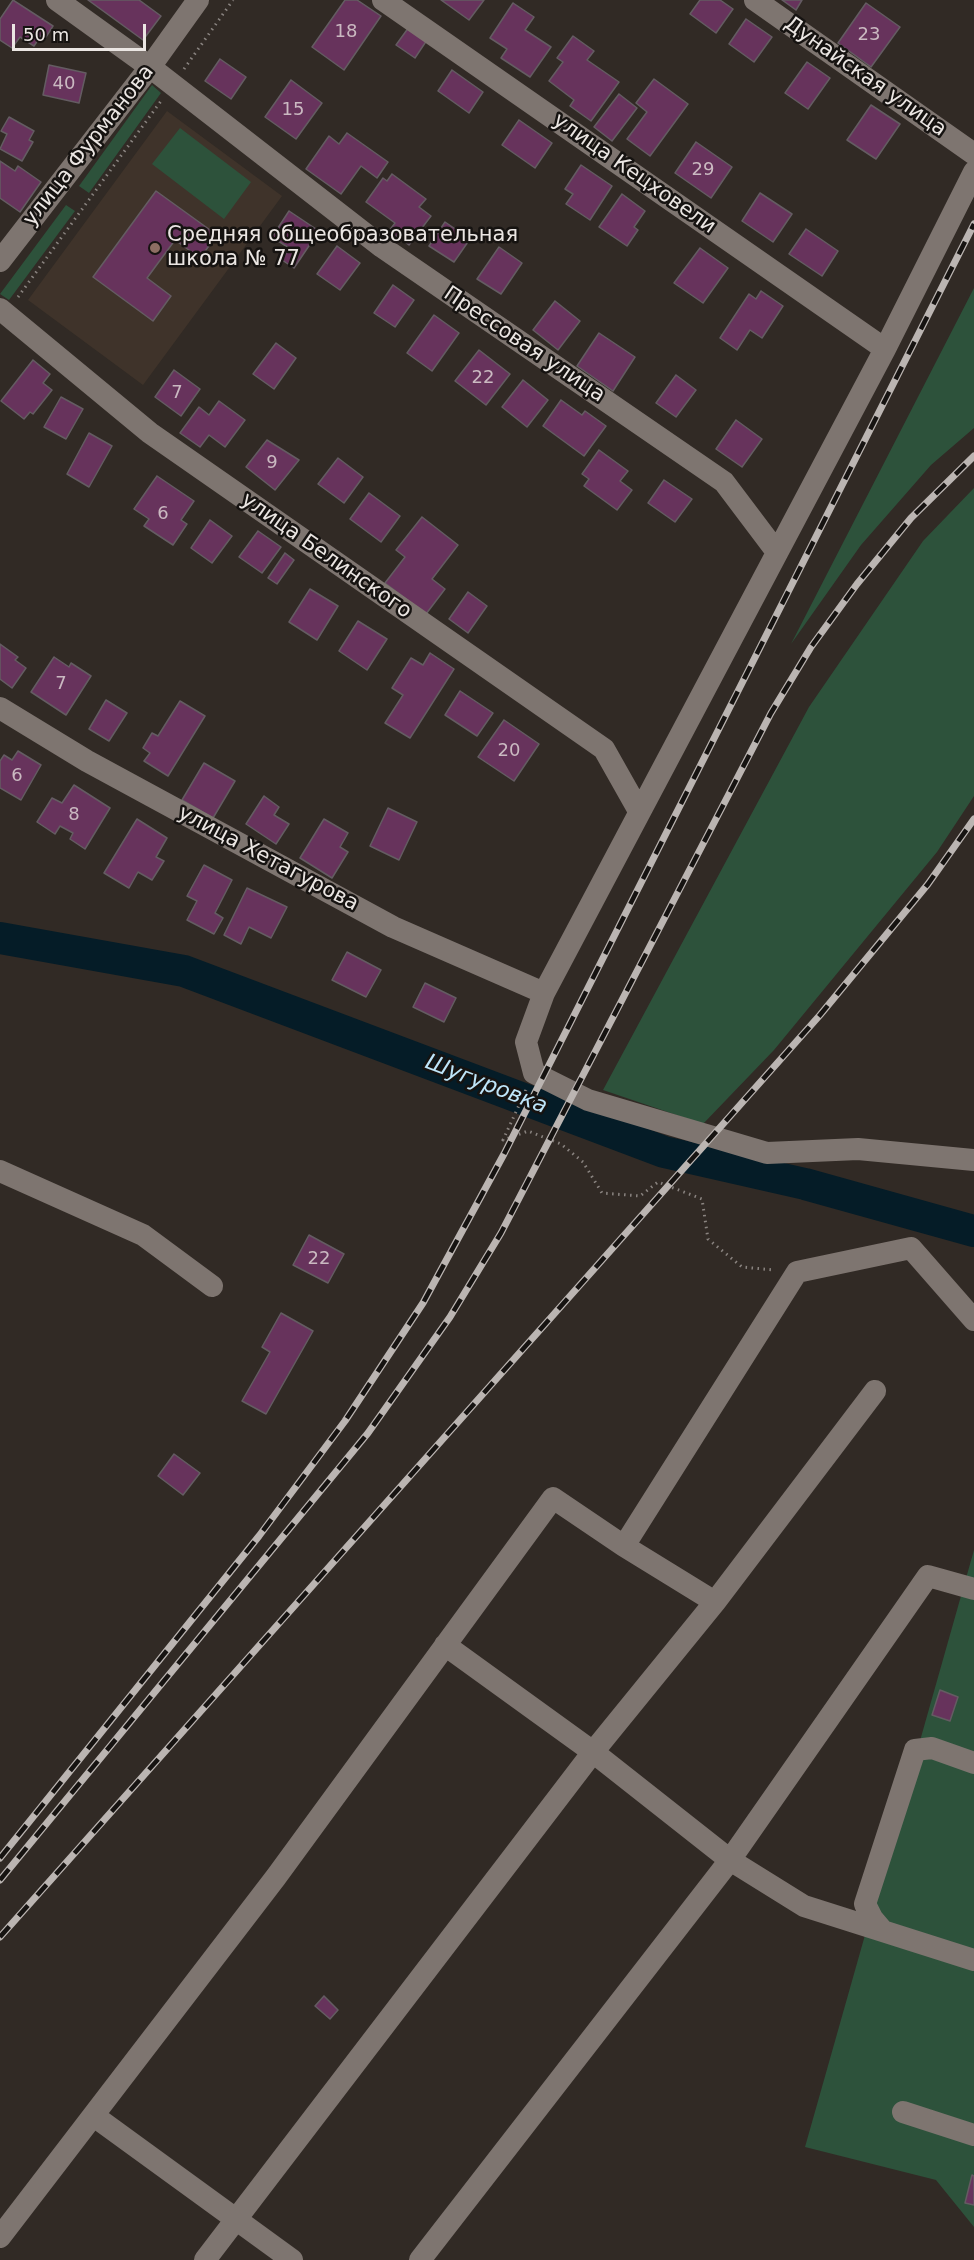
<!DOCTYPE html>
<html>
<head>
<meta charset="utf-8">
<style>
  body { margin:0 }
  #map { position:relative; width:974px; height:2260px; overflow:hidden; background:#312a25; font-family:"DejaVu Sans",sans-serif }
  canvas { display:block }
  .scale { position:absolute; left:12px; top:24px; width:134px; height:27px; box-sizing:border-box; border:3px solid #ebe6e3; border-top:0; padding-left:8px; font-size:18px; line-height:21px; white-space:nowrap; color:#ebe6e3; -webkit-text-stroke:4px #161311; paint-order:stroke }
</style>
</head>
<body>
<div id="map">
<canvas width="974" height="2260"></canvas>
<div class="scale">50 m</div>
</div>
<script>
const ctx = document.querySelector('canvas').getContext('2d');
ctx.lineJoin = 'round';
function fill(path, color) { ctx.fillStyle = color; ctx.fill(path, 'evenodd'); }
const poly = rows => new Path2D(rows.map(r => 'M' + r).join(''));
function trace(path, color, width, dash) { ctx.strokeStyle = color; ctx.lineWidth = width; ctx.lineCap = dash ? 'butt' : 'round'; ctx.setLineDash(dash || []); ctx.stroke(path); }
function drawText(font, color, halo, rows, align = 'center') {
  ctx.font = font + ' "DejaVu Sans",sans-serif'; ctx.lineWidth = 5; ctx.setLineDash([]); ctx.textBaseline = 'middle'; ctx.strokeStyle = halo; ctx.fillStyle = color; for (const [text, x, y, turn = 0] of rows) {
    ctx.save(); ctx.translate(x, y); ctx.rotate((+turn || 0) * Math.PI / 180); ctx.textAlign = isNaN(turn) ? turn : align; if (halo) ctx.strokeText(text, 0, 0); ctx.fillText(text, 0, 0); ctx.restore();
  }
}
const built = poly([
  [167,111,282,196,143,385,28,300]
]);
const green = poly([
  [152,85,161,93,89,193,79,186],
  [180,128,251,182,224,219,152,164],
  [66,205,75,211,9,300,0,294],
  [974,288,974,428,931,465,861,545,791,644],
  [974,488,974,796,937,852,774,1050,703,1124,603,1090,809,707,923,541],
  [974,1550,974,2227,936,2180,805,2147]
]);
const river = poly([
  [0,938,184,971,664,1152,805,1184,974,1231]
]);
const building = poly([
  [13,0,53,26,46,37,42,34,34,46,20,37,12,48,0,40,0,19,13,0],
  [88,0,139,0,161,16,143,40,88,0],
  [345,0,357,0,381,16,344,70,312,47,345,0],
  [441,0,484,0,469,20,441,0],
  [700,0,720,0,733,9,716,33,690,14,700,0],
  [782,0,802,0,796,10,782,0],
  [513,3,534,17,525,30,551,47,530,77,501,58,507,49,490,38,513,3],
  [866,3,900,27,871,67,838,43,866,3],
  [746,19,772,37,754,62,729,44,746,19],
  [409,27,427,40,415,58,396,45,409,27],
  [573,36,594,51,587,60,619,82,591,121,570,106,574,100,549,81,563,62,557,58,573,36],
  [220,59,246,77,231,99,205,81,220,59],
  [807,62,830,78,808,109,785,93,807,62],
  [49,65,86,73,79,103,43,95,49,65],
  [452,70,483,92,469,113,438,91,452,70],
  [654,79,688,104,650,156,627,139,647,112,636,103,654,79],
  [291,80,322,103,296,139,265,117,291,80],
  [619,94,637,108,612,141,594,127,619,94],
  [871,105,900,124,876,159,847,140,871,105],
  [9,117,34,131,29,140,33,142,22,161,0,149,7,134,1,131,9,117],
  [519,120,552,143,535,168,502,145,519,120],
  [347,133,388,162,377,178,361,166,341,194,306,169,329,136,339,144,347,133],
  [696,142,732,167,711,198,675,173,696,142],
  [0,161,15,171,18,166,41,182,20,212,0,198,0,161],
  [581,165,612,186,590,220,566,204,573,194,565,189,581,165],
  [392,174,426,199,419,207,431,216,409,245,389,231,395,223,366,202,383,178,387,181,392,174],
  [156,191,217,235,200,258,175,240,147,278,171,296,153,321,93,277,156,191],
  [760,193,792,214,773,242,742,221,760,193],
  [622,194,645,211,634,227,638,230,627,246,599,227,622,194],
  [289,211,319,231,294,268,282,260,289,248,272,237,289,211],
  [445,222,470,239,454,262,429,246,445,222],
  [806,229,838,251,822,276,789,254,806,229],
  [337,246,360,263,340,290,317,274,337,246],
  [499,247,522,263,501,294,477,279,499,247],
  [700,248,728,268,703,303,674,283,700,248],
  [393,285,414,300,395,327,374,313,393,285],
  [761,291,783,306,762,338,750,330,737,350,720,338,749,294,756,299,761,291],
  [555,301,580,321,558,350,533,330,555,301],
  [434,315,459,333,432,371,407,353,434,315],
  [599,333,635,357,613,391,577,366,599,333],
  [276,343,296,358,274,389,253,374,276,343],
  [479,350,510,374,486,405,455,381,479,350],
  [33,360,50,374,43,383,52,390,33,414,30,412,24,419,1,401,33,360],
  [174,370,200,389,181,416,155,397,174,370],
  [676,375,696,390,676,417,656,403,676,375],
  [523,380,548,400,527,427,502,407,523,380],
  [61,397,83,409,66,439,44,427,61,397],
  [561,400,582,415,585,411,606,426,584,456,543,426,561,400],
  [219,401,245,420,225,447,209,435,200,447,180,433,199,407,209,415,219,401],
  [736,420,762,439,742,467,716,449,736,420],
  [89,433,112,446,89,487,67,474,89,433],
  [267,440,299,460,275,490,246,467,267,440],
  [599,450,628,471,620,481,632,490,617,510,584,486,589,479,582,474,599,450],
  [338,458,363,477,344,503,318,484,338,458],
  [157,476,194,501,181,520,187,524,173,545,144,526,149,519,134,509,157,476],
  [664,480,692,499,675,522,648,503,664,480],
  [369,493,400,516,381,542,350,519,369,493],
  [422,517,458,545,432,579,445,589,426,614,385,583,405,557,396,550,422,517],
  [210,520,232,536,212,563,191,548,210,520],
  [258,531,281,547,262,573,239,557,258,531],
  [285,553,294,560,277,584,268,578,285,553],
  [310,589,338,606,317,640,289,622,310,589],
  [468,592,487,606,468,633,449,619,468,592],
  [358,621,387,639,367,670,339,651,358,621],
  [0,644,18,657,15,660,26,668,12,688,0,679,0,644],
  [430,653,454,669,410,738,385,723,403,695,392,688,411,658,423,665,430,653],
  [54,657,69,667,71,663,91,676,66,715,31,692,54,657],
  [460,691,493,713,477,736,445,715,460,691],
  [106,700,127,713,109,741,89,729,106,700],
  [180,701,205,716,168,776,144,761,150,753,143,748,152,733,158,736,180,701],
  [504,720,539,744,514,781,478,757,504,720],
  [18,751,41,765,21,800,0,788,0,761,4,755,12,760,18,751],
  [204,763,235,781,213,818,182,800,204,763],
  [74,785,110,808,85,849,70,839,73,833,60,826,55,834,37,822,52,798,62,803,74,785],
  [264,796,279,807,274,815,289,824,276,844,246,824,264,796],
  [388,808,417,822,399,860,370,846,388,808],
  [137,819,167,838,156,857,164,861,152,880,138,872,129,888,104,873,137,819],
  [324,819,348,833,340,847,348,852,332,878,300,858,324,819],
  [204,865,232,880,215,913,223,918,214,934,187,920,197,901,187,896,204,865],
  [247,888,287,907,271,938,249,927,241,944,224,935,247,888],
  [347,952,381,970,366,997,332,980,347,952],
  [425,983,456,998,444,1022,413,1007,425,983],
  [309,1235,344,1254,328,1283,293,1265,309,1235],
  [281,1313,313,1331,266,1414,242,1401,270,1352,262,1347,281,1313],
  [174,1454,200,1473,183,1495,158,1476,174,1454],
  [940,1690,958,1697,950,1721,932,1715,940,1690],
  [324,1996,338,2010,330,2019,315,2006,324,1996],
  [972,2175,974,2176,974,2205,965,2203,972,2175]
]);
const path = poly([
  [184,69,233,0],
  [18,297,161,101],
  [526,1090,503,1140,528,1131,561,1144,583,1162,602,1193,640,1196,658,1182,702,1199,708,1239,742,1267,774,1270]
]);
const minor = poly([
  [57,0,150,67,382,247,724,482,776,551],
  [383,0,885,349],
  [755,0,974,154],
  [974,172,885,349,544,993,526,1042,534,1073,588,1100,767,1153,858,1149,974,1160],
  [0,261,150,67,198,0],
  [0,309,150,433,604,749,639,811],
  [0,708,87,761,393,927,544,993],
  [0,1171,143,1235,212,1286],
  [624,1546,715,1602,875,1391],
  [445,1645,593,1752,730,1860,804,1906,974,1960],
  [883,1931,872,1918,865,1904,915,1750,932,1748,974,1763],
  [903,2112,974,2135],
  [94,2116,292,2260],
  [0,2237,276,1877,553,1498,624,1546,797,1272,911,1248,974,1320],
  [205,2260,593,1752,715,1602],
  [420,2260,730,1860,928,1576,974,1589]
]);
const rail = poly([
  [0,1858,259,1536,345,1421,423,1303,504,1154,974,224],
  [0,1880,368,1433,450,1317,501,1233,771,713,811,647,857,584,911,518,974,456],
  [0,1937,820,1015,928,884,974,819]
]);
const markers = [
  [155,248,6,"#8d6e63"]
];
const numberNames = [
  ["18",346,32],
  ["23",869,35],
  ["40",64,84],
  ["15",293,110],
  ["29",703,170],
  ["22",483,378],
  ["7",177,393],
  ["9",272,463],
  ["6",163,514],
  ["7",61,684],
  ["20",509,751],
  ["6",17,776],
  ["8",74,815],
  ["22",319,1259]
];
const streetNames = [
  ["Дунайская улица",865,77,35],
  ["улица Фурманова",89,146,-52],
  ["улица Кецховели",634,174,35],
  ["Прессовая улица",524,345,34],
  ["улица Белинского",326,556,35],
  ["улица Хетагурова",268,859,28]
];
const poiNames = [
  ["Средняя общеобразовательная",167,236],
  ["школа № 77",167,260]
];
const waterNames = [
  ["Шугуровка",486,1085,21]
];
fill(built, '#3f332a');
fill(green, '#2d523b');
trace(river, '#051c27', 32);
fill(building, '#67335c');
trace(building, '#645c62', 1.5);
trace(path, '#8a8480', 3, [1.5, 4.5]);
trace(minor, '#7e7570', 22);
trace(rail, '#bbb5b2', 7);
trace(rail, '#161311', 4.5, [14]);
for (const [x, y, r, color] of markers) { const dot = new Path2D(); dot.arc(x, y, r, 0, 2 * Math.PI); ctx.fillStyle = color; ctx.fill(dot); trace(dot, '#161311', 2); }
drawText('18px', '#cab9c1', null, numberNames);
drawText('21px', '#ebe6e3', '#161311', streetNames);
drawText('21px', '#ebe6e3', '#161311', poiNames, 'left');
drawText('italic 22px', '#bee5f9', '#161311', waterNames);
</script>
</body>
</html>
